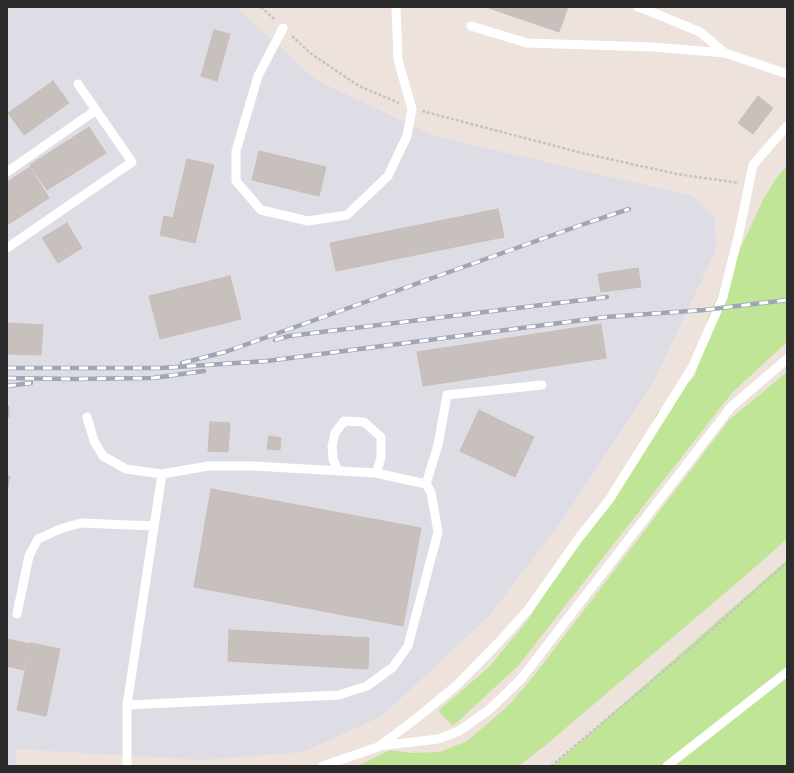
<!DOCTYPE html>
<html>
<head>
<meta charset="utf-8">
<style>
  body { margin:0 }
  #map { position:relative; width:794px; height:773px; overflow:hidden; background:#ede3dc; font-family:"PT Sans",sans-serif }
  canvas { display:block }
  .frame { position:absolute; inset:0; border:8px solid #2b2b2b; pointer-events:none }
</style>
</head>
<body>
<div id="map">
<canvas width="794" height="773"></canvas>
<div class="frame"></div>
</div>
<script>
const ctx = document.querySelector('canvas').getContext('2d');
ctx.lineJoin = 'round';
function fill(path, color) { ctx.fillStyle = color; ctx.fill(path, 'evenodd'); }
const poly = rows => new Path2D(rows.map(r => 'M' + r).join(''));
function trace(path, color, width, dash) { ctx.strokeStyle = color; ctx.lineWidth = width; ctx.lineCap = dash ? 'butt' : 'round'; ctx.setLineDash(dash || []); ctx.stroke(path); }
const industrial = poly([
  [7,7,236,7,316,80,434,136,693,196,715,219,716,250,654,381,564,518,490,615,382,716,303,752,203,760,16,749,16,766,7,766]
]);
const green = poly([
  [787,166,787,342,732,393,518,666,453,726,438,711,489,667,528,620,572,550,639,454,656,414,695,376,708,317,763,200,777,177],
  [787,372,787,539,746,575,547,744,519,766,357,766,390,750,410,753,440,752,467,741,507,707,533,677,729,420],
  [787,560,787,766,552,766,557,762]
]);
const building = poly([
  [486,7,568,7,559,32,486,7],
  [214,30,230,34,217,81,201,76,214,30],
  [53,81,69,103,24,135,8,113,53,81],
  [758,96,773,108,753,134,738,123,758,96],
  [89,127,106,153,47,190,30,165,89,127],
  [259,151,326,167,319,196,252,180,259,151],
  [187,159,214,165,195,243,160,235,164,216,173,218,187,159],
  [30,167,49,198,7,225,7,182,30,167],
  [498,209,504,237,336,271,330,243,498,209],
  [67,223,82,248,58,263,42,238,67,223],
  [638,268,641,287,601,292,598,274,638,268],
  [230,276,241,319,160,339,149,296,230,276],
  [7,323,43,325,41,355,7,354,7,323],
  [601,324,606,358,423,386,417,352,601,324],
  [7,406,9,406,9,417,7,417,7,406],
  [479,410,534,437,515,477,460,451,479,410],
  [210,422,230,423,228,452,208,451,210,422],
  [269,436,281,438,280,450,267,449,269,436],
  [7,476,10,476,7,492,7,476],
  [211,489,421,528,403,626,194,587,211,489],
  [229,630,369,638,368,669,228,661,229,630],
  [7,639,30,644,24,670,7,666,7,639],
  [31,643,60,649,46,716,17,710,31,643]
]);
const path = poly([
  [261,7,275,20],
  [292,36,310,53,359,86,399,103],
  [422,111,582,153,677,174,739,183],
  [551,766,696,644,787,562]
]);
const service = poly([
  [638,7,647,10,700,32,725,53],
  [471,26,527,43,653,47,725,53,787,74],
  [283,28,258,76,236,151,236,181,261,210,308,221,347,215,388,176,407,136,412,109,398,60,396,7],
  [7,172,96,110],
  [7,248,132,162,78,84],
  [87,417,94,441,103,456,126,469,162,474],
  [338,471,333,459,332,446,335,433,344,421,364,422,381,437,381,458,376,473],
  [426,484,438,445,447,395,542,385],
  [17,614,29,556,38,539,60,529,81,523,154,526],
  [379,746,438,739,459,731,490,709,521,679,731,407,787,359],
  [127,766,127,705,162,474,208,466,253,466,376,473,426,484,431,492,438,532,408,646,393,667,367,686,339,695,127,705],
  [323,766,378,747,417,718,457,685,498,643,528,610,578,539,609,500,692,368,723,297,739,233,753,165,787,126],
  [667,766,787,672]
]);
const rail = poly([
  [275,340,289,336,607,297],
  [182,363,225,352,581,225,629,209],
  [7,368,161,368,267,361,606,317,704,310,787,300],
  [7,378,72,379,153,378,204,371],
  [7,386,31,383]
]);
fill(industrial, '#dedde5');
fill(green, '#c0e597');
fill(building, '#c8c0bc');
trace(building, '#c9beb6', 1);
trace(path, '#c4c4c4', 2.5, [3, 2]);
trace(service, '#fff', 9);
trace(rail, '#9fa6b6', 4.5);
trace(rail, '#fff', 3, [9]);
</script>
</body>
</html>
